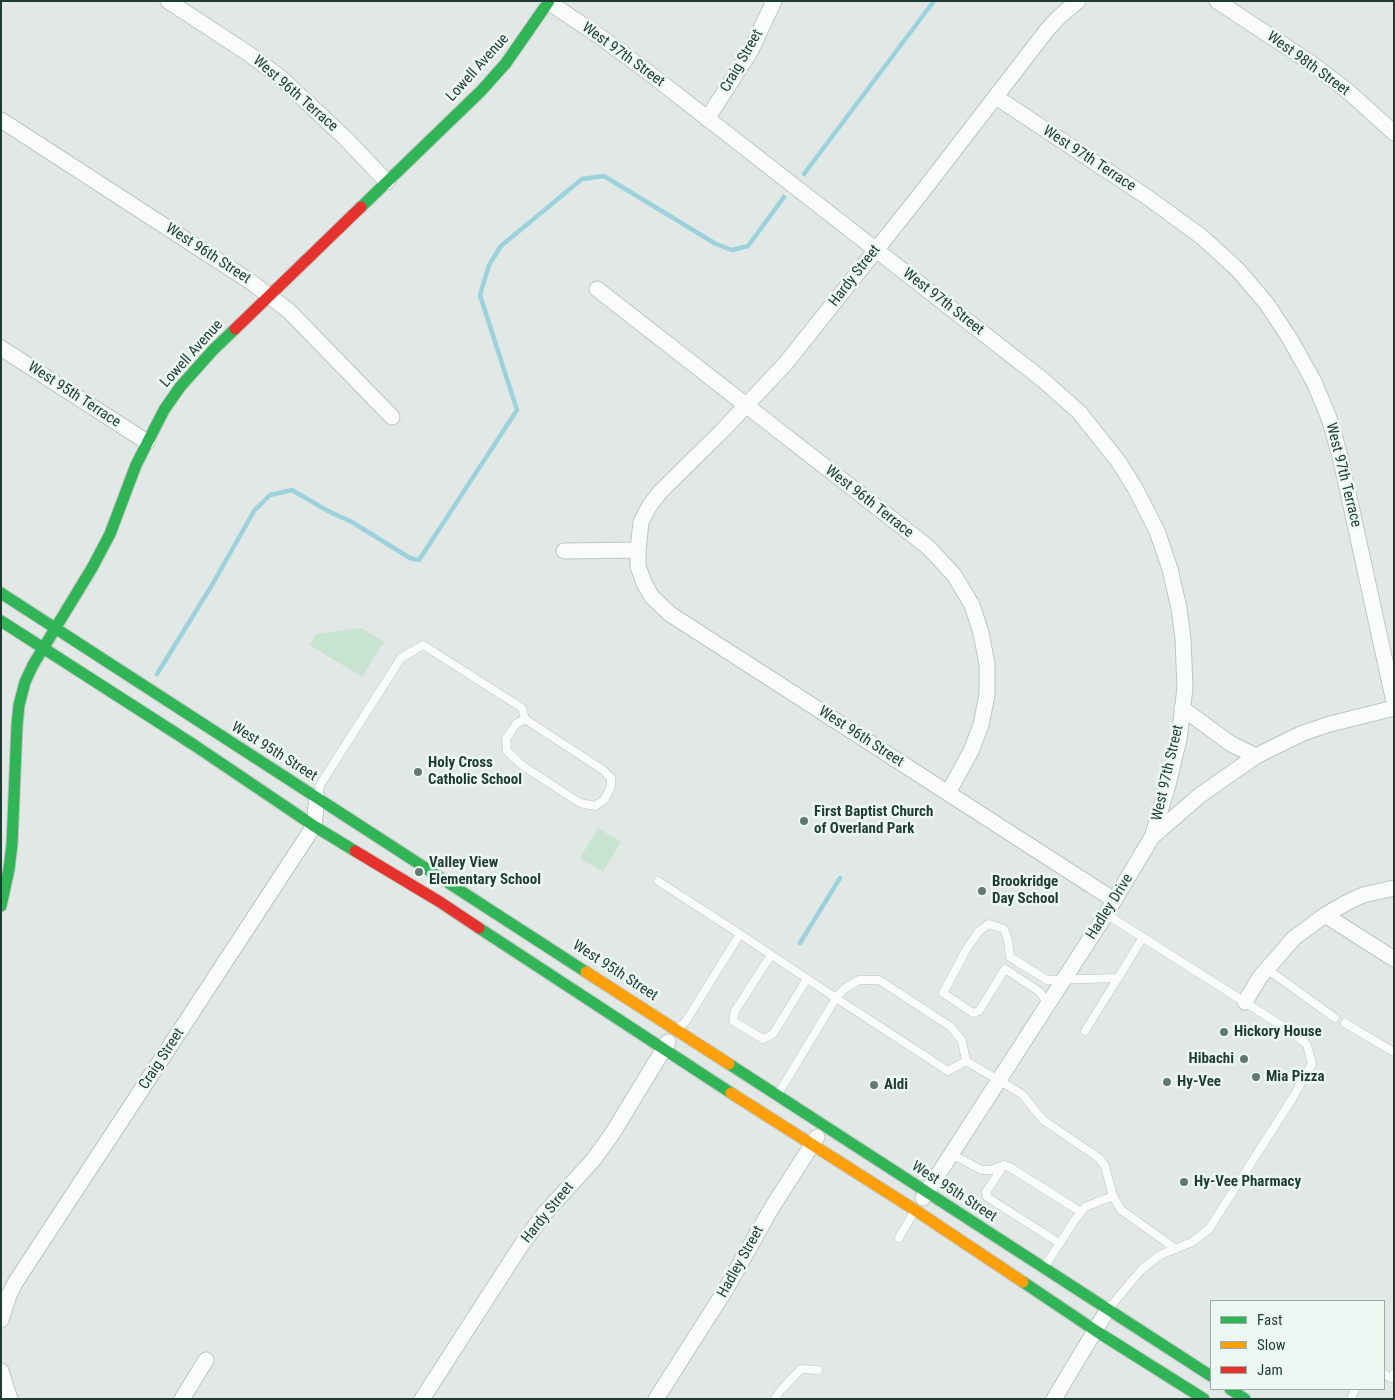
<!DOCTYPE html>
<html>
<head>
<meta charset="utf-8">
<style>
  body { margin:0 }
  #map { position:relative; width:1395px; height:1400px; overflow:hidden; background:#e1e8e5; font-family:"Roboto Condensed",sans-serif }
  canvas { display:block }
  .frame { position:absolute; inset:0; border:2px solid #1e3c34; pointer-events:none }
  .legend { position:absolute; left:1210px; top:1300px; width:175px; height:90px; box-sizing:border-box; background:#eef8f3; border:1px solid #9bada7; margin:0; padding:6px 9px; list-style:none; font-size:15px; color:#1e3c34 }
  .legend li { display:flex; align-items:center; gap:10px; height:25px }
  .legend b { width:25px; border:1px solid #9bada7 }
</style>
</head>
<body>
<div id="map">
<canvas width="1395" height="1400"></canvas>
<div class="frame"></div>
<ul class="legend">
<li><b style="height:6px;background:#30b455"></b>Fast</li>
<li><b style="height:6px;background:#ff9f0a"></b>Slow</li>
<li><b style="height:6px;background:#e5322d"></b>Jam</li>
</ul>
</div>
<script>
const ctx = document.querySelector('canvas').getContext('2d');
ctx.lineJoin = 'round';
function fill(path, color) { ctx.fillStyle = color; ctx.fill(path, 'evenodd'); }
const poly = rows => new Path2D(rows.map(r => 'M' + r).join(''));
function trace(path, color, width, dash) { ctx.strokeStyle = color; ctx.lineWidth = width; ctx.lineCap = dash ? 'butt' : 'round'; ctx.setLineDash(dash || []); ctx.stroke(path); }
function drawText(font, color, halo, rows, align = 'center') {
  ctx.font = font + ' "Roboto Condensed",sans-serif'; ctx.lineWidth = 5; ctx.setLineDash([]); ctx.textBaseline = 'middle'; ctx.strokeStyle = halo; ctx.fillStyle = color; for (const [text, x, y, turn = 0] of rows) {
    ctx.save(); ctx.translate(x, y); ctx.rotate((+turn || 0) * Math.PI / 180); ctx.textAlign = isNaN(turn) ? turn : align; if (halo) ctx.strokeText(text, 0, 0); ctx.fillText(text, 0, 0); ctx.restore();
  }
}
const green = poly([
  [361,628,384,642,362,677,310,645,316,634],
  [598,828,621,842,603,872,580,858]
]);
const stream = poly([
  [804,174,934,1],
  [157,674,212,585,254,511,270,495,292,490,328,511,352,522,410,558,419,560,517,410,480,295,489,265,501,246,582,179,604,176,716,244,732,250,748,246,784,197],
  [800,943,840,878]
]);
const lane = poly([
  [318,795,320,785,401,658,423,645,522,708,525,719,516,724,506,739,507,751,523,766,580,803,595,806,604,800,611,787,611,778,603,770,525,719],
  [658,881,740,934,686,1021,678,1028],
  [1106,914,1295,1034,1307,1045,1312,1064,1292,1099,1209,1229,1192,1242,1160,1255,1142,1269,1109,1308],
  [740,934,836,998,778,1094],
  [771,955,735,1011,733,1021,763,1039,773,1034,807,979],
  [1267,969,1335,1018],
  [1118,978,1143,937],
  [1048,1004,1040,992,1005,969,979,1011,973,1013,943,993,966,950,979,931,989,924,1004,929,1008,940,1010,957,1047,980,1118,978,1085,1031],
  [1345,1023,1394,1052],
  [966,1061,948,1071,836,998,844,989,859,980,879,980,951,1027,962,1041,966,1061,1022,1094,1043,1120,1099,1158,1105,1166,1113,1196,1121,1210,1176,1249],
  [951,1154,982,1170,991,1170,1004,1165,1011,1168,1081,1212],
  [1004,1165,986,1192,987,1197,1059,1243],
  [899,1238,914,1212],
  [1045,1266,1074,1221,1085,1207,1113,1196],
  [1384,1374,1391,1378,1394,1374],
  [775,1399,780,1391,801,1369,818,1370],
  [1351,1399,1355,1389]
]);
const street = poly([
  [168,1,249,54,281,78,344,137,387,182],
  [547,1,602,38,653,76,1043,380,1079,412,1118,461,1135,488,1157,531,1170,569,1179,608,1183,639,1185,688,1179,739,1168,785,1152,837],
  [1078,1,1059,17,1047,30,919,196,786,363,722,431,661,491,650,505,641,522,638,550,638,566,644,583,652,597,670,614,1114,900],
  [1217,1,1311,63,1350,93,1394,133],
  [996,97,1147,197,1202,237,1238,270,1267,304,1290,339,1314,382,1329,418,1340,456,1394,702],
  [707,119,750,52,774,1],
  [1,120,251,282,289,311,392,417],
  [597,289,928,547,954,575,972,605,981,633,987,664,987,695,981,725,971,751,948,793],
  [1,348,147,442],
  [564,551,638,550],
  [1182,708,1231,744,1256,756],
  [1325,915,1394,959],
  [1245,1002,1260,977,1294,938,1325,915,1348,902,1363,895,1394,888],
  [923,1198,1106,914,1152,837,1199,796,1256,756,1303,733,1330,724,1394,708],
  [1,1320,9,1295,15,1283,314,826,317,797],
  [1,1371,10,1399],
  [182,1399,206,1360],
  [422,1399,522,1244,545,1213,594,1159,612,1134,668,1042],
  [656,1399,726,1289,771,1209,817,1137],
  [1054,1399,1108,1309]
]);
const fast = poly([
  [361,207,481,91,506,63,549,1],
  [1,593,586,972],
  [1,621,194,745,314,826,355,851],
  [1,906,9,869,12,844,17,725,19,705,25,682,33,665,92,568,110,534,136,465,164,410,180,387,213,350,235,329],
  [479,928,731,1093],
  [729,1064,1211,1376],
  [1023,1282,1096,1331,1204,1399],
  [1230,1389,1245,1399]
]);
const slow = poly([
  [586,972,729,1064],
  [731,1093,915,1210,1023,1282]
]);
const jam = poly([
  [235,329,361,207],
  [355,851,440,902,479,928]
]);
const markers = [
  [418,772,5,"#627872"],
  [804,821,5,"#627872"],
  [419,872,5,"#627872"],
  [982,891,5,"#627872"],
  [1224,1032,5,"#627872"],
  [1244,1059,5,"#627872"],
  [1256,1077,5,"#627872"],
  [1167,1082,5,"#627872"],
  [874,1085,5,"#627872"],
  [1184,1182,5,"#627872"]
];
const streetNames = [
  ["West 97th Street",623,55,36],
  ["Craig Street",742,61,-60],
  ["West 98th Street",1308,64,36],
  ["Lowell Avenue",478,68,-48],
  ["West 96th Terrace",295,94,41],
  ["West 97th Terrace",1089,159,33],
  ["West 96th Street",208,254,33],
  ["Hardy Street",855,276,-52],
  ["West 97th Street",943,302,38],
  ["Lowell Avenue",192,354,-48],
  ["West 95th Terrace",74,395,33],
  ["West 97th Terrace",1343,475,76],
  ["West 96th Terrace",869,502,38],
  ["West 96th Street",861,737,33],
  ["West 95th Street",274,752,32],
  ["West 97th Street",1168,773,-77],
  ["Hadley Drive",1110,907,-58],
  ["West 95th Street",615,971,33],
  ["Craig Street",162,1059,-57],
  ["West 95th Street",954,1192,33],
  ["Hardy Street",548,1213,-51],
  ["Hadley Street",741,1262,-61]
];
const poiNames = [
  ["Holy Cross",428,763],
  ["Catholic School",428,780],
  ["First Baptist Church",814,812],
  ["of Overland Park",814,829],
  ["Valley View",429,863],
  ["Elementary School",429,880],
  ["Brookridge",992,882],
  ["Day School",992,899],
  ["Hickory House",1234,1032],
  ["Hibachi",1234,1059,"right"],
  ["Mia Pizza",1266,1077],
  ["Hy-Vee",1177,1082],
  ["Aldi",884,1085],
  ["Hy-Vee Pharmacy",1194,1182]
];
fill(green, '#c8e3d1');
trace(stream, '#9cd2db', 4.5);
trace(lane, '#bec5c2', 9);
trace(street, '#bec5c2', 17);
trace(fast, '#bdc6c2', 13);
trace(slow, '#bdc6c2', 13);
trace(jam, '#bdc6c2', 13);
trace(lane, '#fafcfb', 8);
trace(street, '#fafcfb', 15);
trace(fast, '#30b455', 11);
trace(slow, '#ff9f0a', 11);
trace(jam, '#e5322d', 11);
for (const [x, y, r, color] of markers) { const dot = new Path2D(); dot.arc(x, y, r, 0, 2 * Math.PI); ctx.fillStyle = color; ctx.fill(dot); trace(dot, '#eef8f3', 2); }
drawText('15px', '#1e3c34', '#eef8f3', streetNames);
drawText('bold 15px', '#1e3c34', '#eef8f3', poiNames, 'left');
</script>
</body>
</html>
